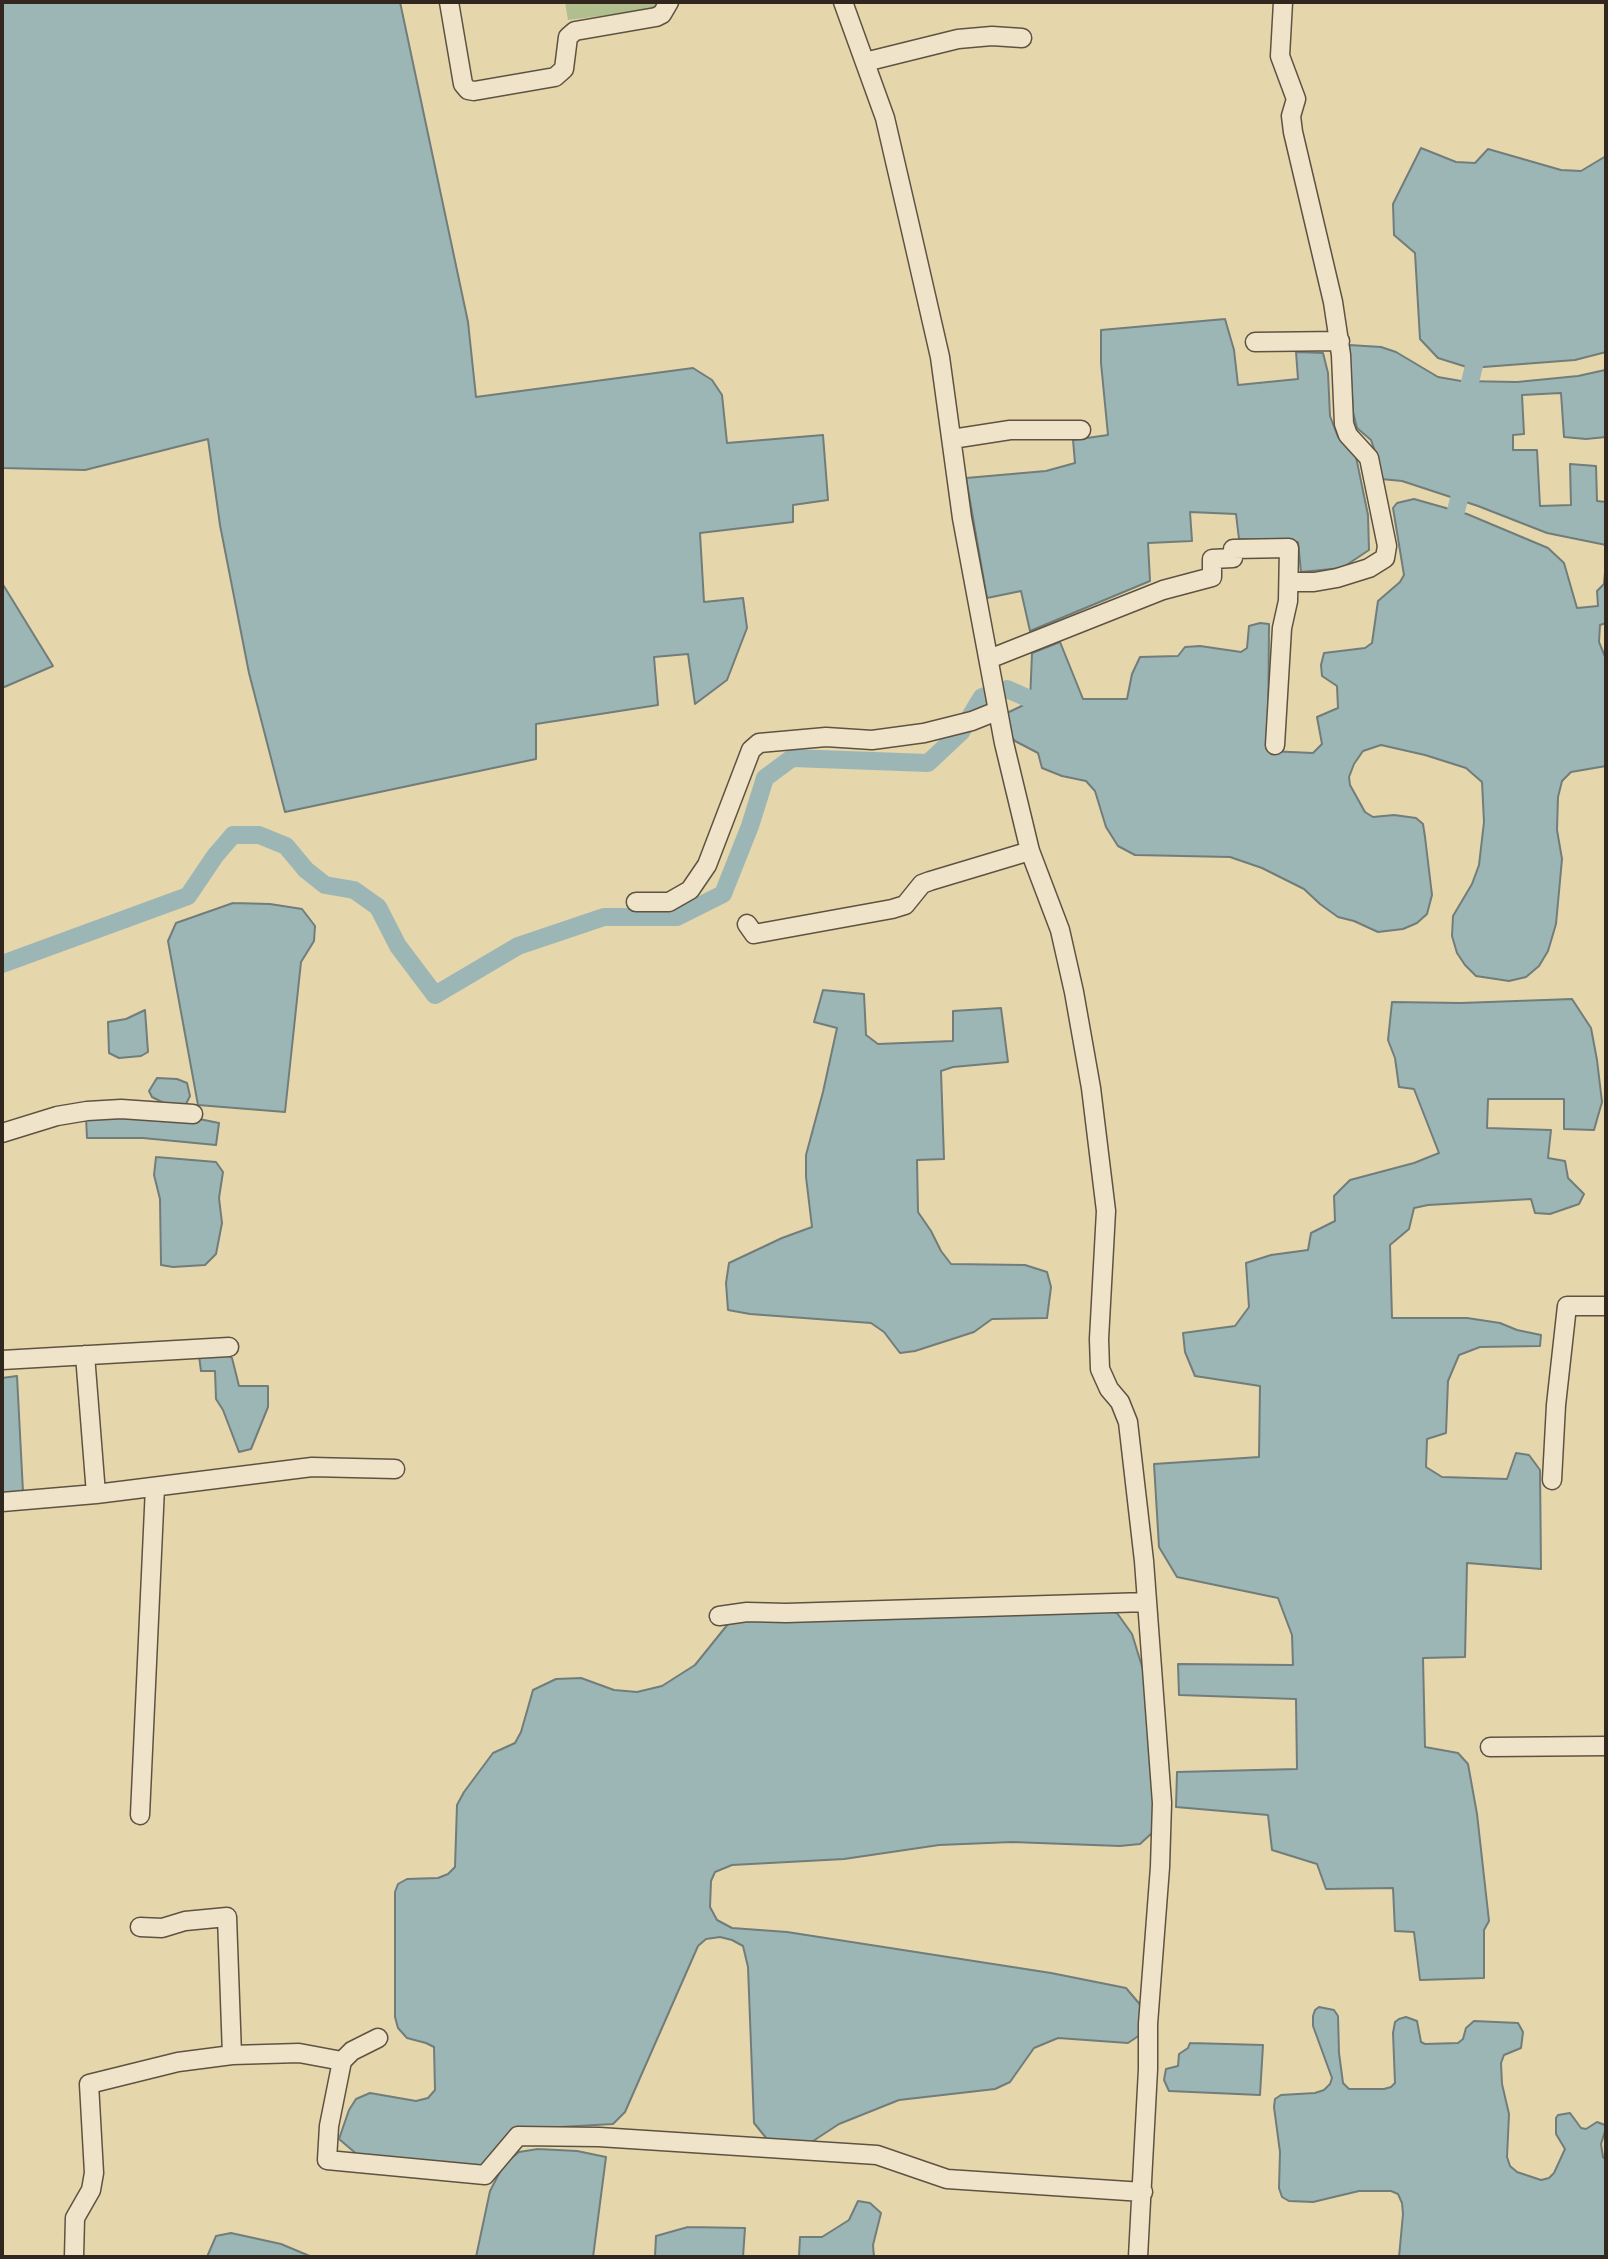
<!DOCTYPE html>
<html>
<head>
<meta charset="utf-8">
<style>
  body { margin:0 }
  #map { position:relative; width:1608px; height:2259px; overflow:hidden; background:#e6d6ac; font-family:Alegreya,serif }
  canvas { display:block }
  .frame { position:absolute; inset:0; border:4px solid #31271f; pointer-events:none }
</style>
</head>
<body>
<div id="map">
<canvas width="1608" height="2259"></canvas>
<div class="frame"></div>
</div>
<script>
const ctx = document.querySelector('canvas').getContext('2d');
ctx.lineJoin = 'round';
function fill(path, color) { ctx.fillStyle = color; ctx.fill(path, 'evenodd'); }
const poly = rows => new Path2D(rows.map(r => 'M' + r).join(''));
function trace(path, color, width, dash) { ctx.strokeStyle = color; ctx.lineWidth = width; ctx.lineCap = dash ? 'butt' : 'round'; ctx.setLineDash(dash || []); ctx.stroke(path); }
const green = poly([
  [565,2,656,2,657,9,568,20]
]);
const water = poly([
  [2,2,400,2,468,322,476,397,693,368,712,380,722,395,727,443,823,435,828,500,793,505,793,522,700,533,704,602,743,598,747,628,727,680,695,704,688,654,654,657,658,705,536,724,536,759,285,812,249,673,220,525,208,439,85,470,2,468,2,2],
  [1421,148,1456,162,1475,163,1488,149,1561,170,1581,171,1606,156,1606,352,1575,360,1470,368,1438,358,1420,339,1415,253,1394,235,1393,204,1421,148],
  [1225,319,1234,350,1238,385,1298,379,1296,352,1323,353,1328,373,1330,416,1338,437,1356,457,1368,515,1369,550,1342,568,1301,572,1298,542,1239,539,1236,514,1190,512,1192,541,1148,543,1150,581,1030,631,1021,591,987,598,966,478,1046,471,1075,463,1073,440,1108,435,1101,363,1101,330,1225,319],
  [1349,345,1381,347,1396,352,1438,377,1461,381,1517,382,1578,376,1605,370,1606,437,1586,439,1564,437,1561,393,1522,395,1524,434,1513,435,1513,450,1537,450,1540,506,1571,505,1570,464,1596,466,1597,501,1606,502,1606,545,1547,533,1478,506,1402,481,1381,479,1378,460,1371,440,1357,428,1353,412,1349,345],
  [1414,499,1467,514,1548,548,1564,563,1577,608,1598,606,1597,591,1604,584,1606,561,1606,623,1600,625,1599,642,1606,659,1606,766,1571,772,1562,781,1558,797,1557,830,1562,859,1556,924,1548,951,1539,966,1526,977,1509,981,1476,976,1465,965,1457,953,1452,936,1453,916,1472,884,1479,865,1484,822,1482,782,1466,768,1425,755,1381,745,1363,751,1354,764,1349,777,1350,785,1365,812,1373,817,1394,815,1416,818,1423,824,1425,837,1432,895,1427,914,1417,923,1403,929,1378,932,1354,921,1338,917,1320,904,1304,889,1262,868,1230,857,1135,855,1118,846,1106,827,1095,791,1086,781,1062,776,1042,768,1038,753,1015,741,1010,735,1007,713,1030,702,1032,653,1060,642,1083,699,1127,699,1132,674,1140,657,1178,656,1185,647,1200,646,1241,652,1247,648,1249,626,1260,623,1269,624,1268,751,1313,753,1322,744,1317,717,1338,708,1337,686,1322,676,1321,665,1324,653,1365,648,1372,643,1378,601,1400,582,1404,575,1393,508,1397,503,1414,499],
  [2,583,53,666,2,688,2,583],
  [233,903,270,904,302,909,315,926,314,941,301,962,285,1112,198,1105,168,941,176,923,233,903],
  [823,990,864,994,866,1035,878,1044,953,1041,953,1011,1001,1008,1008,1062,953,1067,941,1071,944,1159,917,1160,918,1212,931,1231,941,1251,951,1264,1025,1265,1047,1272,1051,1287,1047,1318,992,1319,974,1332,915,1351,900,1353,884,1332,871,1323,750,1314,728,1310,726,1283,729,1263,782,1238,812,1227,806,1177,806,1155,823,1092,837,1028,814,1022,823,990],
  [1572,999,1591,1028,1597,1060,1602,1102,1594,1130,1564,1129,1564,1099,1488,1099,1487,1128,1551,1130,1548,1158,1565,1161,1568,1178,1584,1194,1579,1204,1550,1214,1535,1213,1531,1199,1428,1205,1414,1208,1409,1229,1390,1245,1392,1318,1467,1318,1500,1323,1517,1330,1541,1335,1540,1346,1480,1347,1459,1355,1448,1381,1446,1433,1427,1439,1426,1467,1442,1477,1507,1479,1516,1453,1529,1455,1540,1470,1541,1569,1467,1563,1465,1657,1423,1658,1425,1747,1458,1753,1468,1764,1477,1814,1489,1921,1484,1930,1484,1978,1420,1980,1414,1932,1395,1931,1393,1888,1326,1889,1317,1864,1272,1850,1268,1815,1176,1807,1177,1772,1297,1769,1296,1699,1179,1695,1178,1664,1293,1665,1292,1635,1278,1598,1177,1577,1159,1547,1154,1464,1259,1457,1260,1386,1195,1376,1185,1352,1183,1333,1235,1326,1249,1307,1246,1263,1271,1255,1308,1250,1311,1233,1335,1221,1334,1196,1350,1180,1414,1163,1439,1153,1414,1089,1399,1087,1395,1058,1388,1040,1392,1002,1461,1003,1572,999],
  [145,1010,148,1052,141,1056,119,1058,109,1053,108,1022,126,1019,145,1010],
  [157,1078,177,1079,187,1083,190,1096,186,1104,174,1108,152,1097,149,1091,157,1078],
  [109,1115,199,1119,219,1123,216,1145,143,1138,87,1138,86,1117,109,1115],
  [156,1157,216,1162,223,1172,219,1198,222,1223,216,1254,205,1265,173,1267,161,1265,160,1199,154,1175,156,1157],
  [224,1353,232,1358,239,1386,268,1386,268,1407,251,1449,239,1452,223,1410,216,1399,215,1371,201,1371,199,1356,224,1353],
  [17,1376,23,1492,2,1495,2,1378,17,1376],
  [1099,1607,1117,1613,1132,1634,1145,1676,1157,1813,1152,1833,1140,1844,1120,1846,1012,1842,939,1845,844,1859,732,1865,715,1872,711,1881,710,1907,717,1920,732,1928,787,1932,1051,1973,1126,1988,1143,2008,1143,2033,1128,2043,1058,2038,1034,2048,1010,2082,995,2089,899,2100,839,2124,807,2145,767,2139,754,2123,748,1967,743,1946,732,1940,720,1937,706,1939,698,1946,625,2112,613,2124,525,2129,487,2164,468,2168,359,2156,339,2139,349,2110,356,2099,370,2093,416,2101,428,2098,435,2090,434,2047,426,2043,407,2038,398,2028,395,2017,395,1892,398,1884,407,1879,438,1878,448,1874,455,1867,457,1805,464,1792,493,1753,515,1743,521,1732,533,1690,556,1679,581,1678,614,1690,637,1692,662,1686,695,1665,728,1624,742,1619,1099,1607],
  [1319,2007,1334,2010,1338,2016,1339,2053,1343,2083,1349,2089,1384,2089,1391,2087,1395,2083,1393,2033,1395,2022,1399,2019,1406,2017,1417,2021,1421,2042,1425,2044,1458,2043,1463,2039,1466,2028,1474,2021,1518,2023,1523,2032,1521,2048,1504,2055,1501,2063,1502,2084,1509,2114,1507,2157,1510,2166,1517,2172,1541,2180,1549,2178,1554,2173,1565,2149,1556,2134,1556,2118,1558,2115,1570,2113,1581,2128,1586,2129,1597,2122,1605,2125,1605,2131,1601,2144,1603,2157,1606,2160,1606,2257,1399,2257,1403,2214,1402,2203,1398,2194,1391,2191,1359,2191,1313,2202,1289,2201,1282,2197,1279,2188,1280,2152,1274,2107,1275,2099,1281,2095,1315,2093,1324,2090,1330,2084,1332,2078,1313,2026,1313,2016,1315,2010,1319,2007],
  [1190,2043,1263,2045,1260,2095,1169,2091,1164,2080,1166,2069,1178,2066,1179,2054,1188,2048,1190,2043],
  [538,2149,577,2151,606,2157,593,2257,476,2257,490,2191,504,2164,519,2152,538,2149],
  [858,2201,870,2203,881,2213,873,2245,874,2257,799,2257,800,2237,822,2237,849,2220,858,2201],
  [688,2227,745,2228,743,2257,655,2257,656,2236,688,2227],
  [231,2233,281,2244,312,2257,207,2257,216,2236,231,2233]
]);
const canal = poly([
  [1465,403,1479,345],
  [1450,534,1465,476],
  [2,964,188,896,215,856,233,835,259,835,286,846,306,870,325,885,354,890,378,907,398,946,435,995,518,946,604,917,677,917,723,894,750,826,765,778,792,758,928,763,961,732,982,697,1007,689,1050,708]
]);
const minor = poly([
  [449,2,463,84,468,90,474,91,555,77,564,69,568,37,575,31,656,17,662,14,669,2],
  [843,2,885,118,910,226,940,357,962,518,1004,743,1030,851,1060,930,1074,992,1091,1088,1106,1211,1099,1339,1100,1369,1109,1389,1120,1402,1128,1422,1144,1561,1162,1803,1160,1867,1148,2024,1148,2069,1138,2257],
  [1283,2,1280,56,1296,99,1291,116,1293,132,1333,302,1341,355,1344,424,1348,435,1369,458,1387,546,1385,558,1369,568,1337,578,1314,582,1289,582],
  [865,62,958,39,992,36,1022,38],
  [1255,342,1340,341],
  [952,439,1010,430,1081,430],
  [989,659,1163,590,1212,577,1212,559,1233,558,1233,549,1289,548,1288,601,1282,628,1275,745],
  [636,902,669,902,690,890,707,865,751,750,759,743,826,737,872,740,924,733,972,721,997,711],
  [747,924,754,934,892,909,905,905,922,884,930,881,1030,851],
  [2,1133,57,1116,87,1111,121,1109,193,1114],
  [85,1355,96,1494],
  [2,1360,229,1347],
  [1552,1480,1556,1405,1567,1306,1606,1306],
  [2,1502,96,1494,312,1467,395,1469],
  [719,1616,747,1612,786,1613,1147,1602],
  [1490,1747,1606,1746],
  [140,1815,155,1487],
  [140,1927,162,1928,185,1921,227,1917,232,2055],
  [342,2061,352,2051,378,2038],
  [74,2257,75,2218,91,2190,94,2173,89,2084,178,2062,232,2055,299,2053,342,2061,329,2126,327,2160,485,2175,518,2136,599,2137,877,2155,947,2179,1143,2192]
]);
fill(green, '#b0bf8d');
fill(water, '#9cb6b6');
trace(water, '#717d7a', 2);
trace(canal, '#9cb6b6', 18);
trace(minor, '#5e5342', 21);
trace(minor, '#efe4c9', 18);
</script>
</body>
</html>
